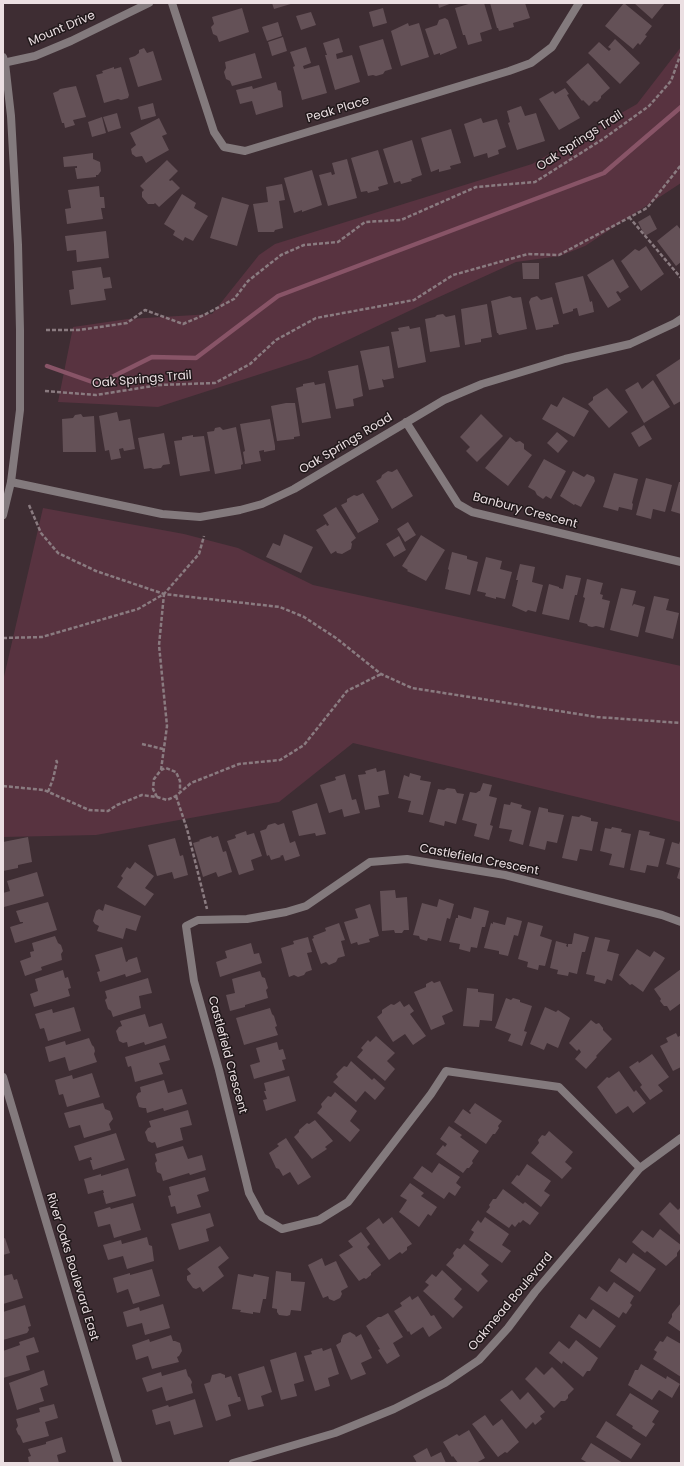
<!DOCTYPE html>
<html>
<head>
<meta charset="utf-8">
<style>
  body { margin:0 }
  #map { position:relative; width:684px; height:1466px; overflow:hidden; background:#3e2d33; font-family:Poppins,sans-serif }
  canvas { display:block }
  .frame { position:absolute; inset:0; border:4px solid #ebdfe2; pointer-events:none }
</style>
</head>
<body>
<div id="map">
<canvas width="684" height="1466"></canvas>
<div class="frame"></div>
</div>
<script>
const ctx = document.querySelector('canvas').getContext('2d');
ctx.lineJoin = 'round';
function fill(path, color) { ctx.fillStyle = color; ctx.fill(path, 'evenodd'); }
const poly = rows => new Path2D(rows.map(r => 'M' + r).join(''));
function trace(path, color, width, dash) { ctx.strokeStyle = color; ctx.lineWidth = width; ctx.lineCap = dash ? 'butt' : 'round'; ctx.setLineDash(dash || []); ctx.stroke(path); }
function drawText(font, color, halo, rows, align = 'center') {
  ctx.font = font + ' Poppins,sans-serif'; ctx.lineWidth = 3; ctx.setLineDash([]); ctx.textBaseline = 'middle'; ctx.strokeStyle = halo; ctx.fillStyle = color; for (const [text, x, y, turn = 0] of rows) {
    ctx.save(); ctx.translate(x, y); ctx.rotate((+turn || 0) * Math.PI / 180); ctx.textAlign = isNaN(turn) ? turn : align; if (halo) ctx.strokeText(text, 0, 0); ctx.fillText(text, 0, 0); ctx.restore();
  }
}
const green = poly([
  [681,47,681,183,585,246,560,256,516,262,428,302,310,358,158,407,58,402,73,327,128,319,212,314,259,255,275,244,532,164,637,104],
  [43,508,184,534,238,548,313,585,681,666,681,822,353,743,279,802,96,835,3,837,3,681]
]);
const stream = poly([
  [47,366,98,384,152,357,196,358,278,296,604,173,681,107]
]);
const building = poly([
  [272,3,294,3,274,9],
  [438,3,452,3,439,8],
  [472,3,484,3,492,29,480,33,482,41,468,45,465,35,463,35,455,8],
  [490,3,525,3,530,18,513,23,514,27,499,31,498,28,497,28],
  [624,3,652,26,645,35,647,36,640,45,638,43,633,49,605,26],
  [634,3,665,3,652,19],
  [242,8,249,32,219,42,217,36,213,34,211,27,214,24,212,17],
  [383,8,387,23,373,27,369,12],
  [311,12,316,25,301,30,296,16],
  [445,18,448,20,457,48,440,55,440,53,434,55,425,29,437,25,439,20],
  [278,22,282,36,267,41,262,27],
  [408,23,409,26,419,23,429,57,401,66,391,31],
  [283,37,287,51,272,56,268,42],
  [339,38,343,52,336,54,337,59,352,55,360,82,335,90,325,55,327,55,323,43],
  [383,39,392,69,385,71,383,74,376,76,373,75,368,76,359,46],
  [615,39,640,63,620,84,588,53,599,42,609,51,611,49,608,47],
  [306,47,311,63,303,66,304,69,319,65,327,93,302,100,293,67,295,66,290,52],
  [144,48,147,53,153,51,162,80,138,87,129,58,135,56,139,53,139,50],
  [255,53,262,78,232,86,230,81,226,79,224,72,226,68,225,62],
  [588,63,610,88,601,96,601,98,597,102,594,101,589,106,583,100,582,101,566,82],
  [114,67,114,69,121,67,129,95,128,98,121,100,118,99,104,103,96,75,103,73,102,71],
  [276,82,278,90,281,91,283,107,256,115,252,101,240,104,236,90,252,86,253,89],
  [76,86,86,117,73,120,75,125,65,128,64,123,62,123,53,93,58,91,60,89],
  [565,88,569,94,567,95,580,118,559,130,539,99,553,91,555,94],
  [153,103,156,116,141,120,138,107],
  [521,106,525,116,536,113,545,141,517,150,508,123,510,122,507,111],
  [117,113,121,128,108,132,103,117],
  [102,117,106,133,92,137,88,122],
  [159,118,167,134,162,136,169,150,146,163,142,156,136,157,132,154,131,149,136,145,130,133],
  [481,118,483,123,497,119,506,147,498,150,499,154,488,158,487,153,474,157,464,124],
  [451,129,461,163,450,166,451,169,439,172,439,169,431,172,421,138],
  [412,140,422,175,411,179,412,181,401,184,400,181,394,183,383,149],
  [378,150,388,184,378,187,379,190,368,193,367,191,361,192,351,158],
  [93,153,93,159,100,162,101,171,98,175,96,175,96,177,77,179,75,168,77,168,77,166,64,167,63,157],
  [347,159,357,198,328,206,319,175,331,172,332,175,335,174,332,163],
  [167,160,178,171,169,180,170,181,172,180,180,188,159,207,155,203,154,204,148,204,142,197,142,192,144,190,140,186],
  [312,170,322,205,302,212,302,210,294,213,284,178],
  [282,184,285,200,279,201,283,228,275,230,274,232,258,232,253,204,268,202,266,187],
  [99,186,100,197,104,197,105,208,101,208,103,219,67,224,65,209,71,208,68,190],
  [182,194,196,203,194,208,208,216,193,241,185,237,183,241,173,235,175,231,164,224],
  [222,197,249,205,237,246,210,238],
  [650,215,657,229,645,236,638,222],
  [677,225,681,230,681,262,676,266,657,241],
  [106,231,109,258,77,262,76,250,67,251,65,236],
  [646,246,664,274,641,291,621,261,635,249,639,251],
  [613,259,629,287,620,293,618,291,616,292,621,300,608,308,587,275],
  [522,263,539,263,539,279,523,279],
  [101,267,103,278,110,277,112,288,104,289,106,300,71,305,69,290,74,289,72,271],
  [583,276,590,302,592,301,594,312,579,316,577,308,573,309,573,311,563,314,555,283],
  [510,296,513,298,521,297,527,329,499,335,498,333,497,333,491,301],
  [537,296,541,300,552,297,559,324,553,325,553,327,536,330,529,302,531,298],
  [487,304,492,337,481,339,481,342,465,345,461,309],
  [443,314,446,317,455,315,460,347,430,352,425,319,435,317,437,315],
  [409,326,410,329,420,327,426,362,398,368,391,332,399,331,398,328],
  [389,346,394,378,384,380,382,379,384,387,369,390,360,351],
  [680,359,681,401,674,405,656,375],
  [358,365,363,396,353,399,354,406,336,409,328,371],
  [653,380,670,407,644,423,625,390,638,382,642,389],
  [314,382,315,385,325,383,331,418,302,423,296,388,303,386,303,384],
  [607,388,628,412,609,428,588,404,593,400,593,397],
  [563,397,589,411,574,437,542,419,551,404,557,407],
  [286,403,295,403,300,436,294,437,294,439,277,441,271,406],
  [117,412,119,421,130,419,135,449,124,451,123,448,119,449,121,458,111,460,109,450,105,451,99,416],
  [81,414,83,417,94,416,96,452,63,452,62,419,73,418,75,415],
  [481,414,503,436,477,462,466,451,470,447,460,437],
  [270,419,275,446,275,450,264,452,264,450,259,451,261,461,245,464,243,452,245,451,240,424],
  [644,425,652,439,639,447,631,433],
  [220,427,223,430,236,427,243,464,241,465,241,469,215,474,207,432,214,431,215,428],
  [557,432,568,441,558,453,547,443],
  [164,433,170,464,163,465,161,468,153,469,151,468,144,469,138,438],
  [193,435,193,437,204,436,210,471,180,476,174,441,182,440,182,437],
  [510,437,516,442,520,441,524,444,524,449,532,455,508,486,485,468],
  [544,459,566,471,551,499,546,496,543,499,537,495,535,491,528,487],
  [397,469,413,496,392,509,376,481,381,478,382,475,388,471,392,472],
  [573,471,584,477,587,474,594,477,595,481,581,507,575,504,574,505,560,496],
  [614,473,638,479,632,503,633,504,632,510,619,507,618,511,603,507],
  [646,478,672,485,665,512,653,509,651,519,636,515],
  [679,482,681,482,681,514,671,511],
  [363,493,379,520,378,520,378,522,358,533,341,505,347,502,347,499,354,495,357,496],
  [336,507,356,538,351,542,352,544,351,549,342,554,337,553,336,551,331,554,316,530,326,524,327,526,329,525,323,515],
  [408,522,416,535,405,542,397,529],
  [284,534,313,547,301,573,266,557,273,543,280,546],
  [421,535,445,550,426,581,407,571,408,570,402,566],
  [399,536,406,550,394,557,386,544],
  [452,552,467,556,467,559,478,562,470,595,445,589,449,570,448,569],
  [486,557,502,561,500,569,512,572,505,599,496,597,496,599,485,596,486,593,477,591],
  [520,564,535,567,532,582,543,585,536,612,528,610,526,612,512,606,518,580,516,580],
  [566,575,581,578,577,595,575,595,569,620,542,614,549,584,559,587,559,588,563,589],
  [587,579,603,583,600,594,603,595,602,599,610,601,604,628,596,626,592,627,588,626,587,624,579,622,585,598,583,597],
  [621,588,636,591,632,606,634,604,645,607,638,637,610,630],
  [654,596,669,599,666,610,679,613,673,639,645,632],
  [376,768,377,772,385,770,389,794,378,796,380,807,365,810,358,775,366,774,365,771],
  [410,773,421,776,420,780,431,782,423,815,408,812,411,801,398,798,404,775,409,777],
  [345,774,352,800,356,799,360,813,344,817,342,809,329,813,320,785,336,780,335,777],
  [483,783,492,785,489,796,497,798,490,825,493,826,489,840,474,836,477,824,462,820,470,792,476,793,479,791,480,791],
  [447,788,455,789,457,793,464,794,456,824,445,821,444,826,429,822,438,789,444,790],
  [511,802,522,805,521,808,531,811,523,845,509,841,512,830,499,828,504,804,510,805],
  [317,803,326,834,316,836,315,833,299,836,292,811],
  [539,807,548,809,548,812,564,815,557,843,547,841,545,850,529,846],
  [581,815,591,818,591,821,598,822,592,851,580,849,577,861,562,858,572,816,579,817],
  [275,823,278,825,284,823,290,843,295,841,300,856,285,861,283,855,280,856,281,857,271,860,269,855,267,856,260,831,266,829,268,825],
  [612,827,622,829,621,832,631,834,624,868,609,865,612,854,600,851,605,828,611,829],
  [639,830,650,832,649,835,665,839,658,867,647,865,645,873,630,870],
  [246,831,247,835,254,833,262,856,251,860,254,870,239,875,227,841,236,838,235,835],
  [211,836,212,838,218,836,223,852,226,851,232,872,218,877,216,872,203,877,193,843,200,841,199,840],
  [28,837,32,862,18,865,18,868,3,871,3,842],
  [175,838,180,856,183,855,188,875,174,879,172,872,157,876,148,845],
  [681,838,681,880,677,878,680,868,666,864,672,842,679,844],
  [135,862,154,876,145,888,154,894,145,906,117,887,123,878,121,876,127,867,130,869],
  [37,872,44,896,4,907,3,893,10,891,7,881],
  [395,890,396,898,407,897,409,930,404,930,402,933,395,933,394,930,382,931,380,891],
  [439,899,454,904,450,919,447,918,441,941,428,938,427,941,420,939,419,936,413,935,422,903,437,907],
  [48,902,57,930,15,943,10,927,23,923,23,922,20,922,16,911],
  [105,904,141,916,136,931,126,928,123,939,97,931,99,926,95,924,93,921,96,911,99,909,103,911],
  [370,904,379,936,369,939,370,942,358,945,357,942,351,944,344,922,358,918,355,909],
  [474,907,489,911,485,927,482,927,477,948,471,947,470,952,459,949,460,944,449,942,456,918,458,918,458,915,471,919],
  [507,917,522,921,518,936,514,935,508,956,499,954,499,951,484,948,491,923,493,924,493,922,505,925],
  [528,922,543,926,540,936,552,940,545,966,539,965,538,970,527,967,528,962,518,959],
  [339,923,345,940,341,941,345,956,338,958,336,962,329,965,326,962,321,964,312,939,314,938,313,936,326,931,325,928],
  [574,933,589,937,585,952,582,952,577,974,569,972,568,976,557,974,558,970,550,968,556,941,567,944,566,946,568,947,568,944,572,944],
  [55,936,58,943,61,945,63,951,61,954,62,960,41,967,42,970,25,976,20,961,31,957,30,952,34,951,32,943],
  [308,937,312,952,307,953,312,970,306,972,304,975,298,977,294,975,289,977,281,948,294,944,293,941],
  [595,937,610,940,607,951,619,954,612,981,607,979,605,984,594,981,595,976,586,974],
  [251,943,254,954,259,953,262,963,220,977,216,962,227,958,225,951],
  [122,947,126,962,128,961,128,960,137,957,141,972,126,977,125,974,100,982,97,972,100,971,95,955],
  [637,949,650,957,654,951,665,958,643,992,632,984,630,985,619,975],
  [681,969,681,1003,670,1011,667,1006,664,1006,660,1001,661,999,654,989],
  [63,970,65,978,68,977,71,988,68,989,70,996,34,1007,30,994,38,991,35,979],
  [260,971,262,977,265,978,268,988,266,990,268,998,245,1005,245,1007,230,1011,226,995,235,993,232,979],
  [148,978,152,993,139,996,141,1008,113,1017,111,1011,108,1009,105,1000,107,998,105,991],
  [432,981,434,983,440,981,453,1011,442,1016,445,1024,431,1030,414,992,426,987,426,984],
  [467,988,478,989,478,992,494,994,492,1021,480,1020,479,1027,463,1026],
  [506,998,511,1000,513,998,520,1000,520,1002,532,1006,524,1031,527,1032,522,1046,508,1041,511,1034,495,1028],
  [400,1001,404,1007,409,1004,414,1011,410,1014,426,1036,413,1045,405,1034,393,1042,377,1017,382,1013,382,1010,391,1004,394,1005],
  [74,1007,81,1031,48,1041,44,1028,40,1029,35,1014,52,1009,53,1013],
  [545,1007,556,1012,558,1010,570,1018,558,1048,547,1043,544,1050,530,1044],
  [270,1008,272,1014,274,1016,277,1026,275,1027,278,1035,244,1045,236,1018],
  [145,1014,149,1027,162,1023,167,1038,145,1045,144,1042,128,1047,127,1042,123,1043,119,1041,116,1031,119,1027,122,1026,120,1021],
  [591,1020,596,1024,599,1023,603,1028,603,1030,612,1039,596,1056,597,1057,586,1069,575,1059,581,1052,579,1049,577,1051,569,1043],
  [676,1033,678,1037,681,1035,681,1067,673,1071,660,1046,668,1042,666,1038],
  [376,1036,395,1053,387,1061,395,1069,385,1081,357,1057,363,1050,361,1048,368,1040,370,1042],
  [89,1038,92,1045,94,1047,95,1051,94,1054,97,1062,69,1071,65,1057,49,1062,45,1047,65,1041,66,1045],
  [277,1042,279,1050,283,1049,286,1059,282,1060,285,1070,254,1079,250,1065,260,1062,256,1048],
  [165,1045,170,1060,159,1063,163,1074,135,1082,131,1066,128,1067,125,1057],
  [652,1054,669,1077,658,1085,663,1091,650,1100,640,1087,642,1085,629,1067,638,1061,639,1063],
  [351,1061,372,1080,374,1078,385,1088,375,1100,365,1091,356,1102,333,1082,338,1077,336,1074,344,1066,347,1067],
  [619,1071,634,1092,636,1090,646,1103,633,1113,628,1106,616,1114,597,1087,607,1077,609,1078],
  [92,1073,100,1097,67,1107,63,1094,59,1095,55,1080,72,1075,73,1079],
  [289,1076,296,1101,266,1111,263,1100,267,1099,264,1091,266,1091,264,1083],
  [164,1080,168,1093,182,1089,187,1104,164,1111,163,1108,147,1113,146,1108,143,1108,139,1107,136,1097,138,1093,141,1092,140,1087],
  [335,1092,357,1111,350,1121,360,1130,350,1142,317,1113,322,1107,321,1104,328,1096,331,1097],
  [103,1103,105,1109,110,1111,113,1119,109,1124,111,1130,84,1138,80,1125,69,1128,64,1113],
  [475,1103,502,1121,498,1126,499,1128,495,1134,493,1134,486,1144,454,1122,463,1109,470,1114,471,1113,469,1111],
  [188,1110,192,1125,180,1128,183,1140,157,1148,155,1142,152,1143,148,1141,145,1132,148,1128,151,1127,149,1121],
  [315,1120,333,1141,325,1147,327,1149,312,1159,294,1137,299,1132,299,1130,307,1123,309,1124],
  [449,1126,462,1135,460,1137,479,1151,472,1161,473,1163,469,1168,467,1168,463,1173,436,1154,443,1145,445,1147,447,1144,440,1139],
  [549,1131,573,1152,565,1162,572,1168,562,1179,531,1153,539,1143,538,1140,542,1135,545,1136],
  [116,1133,125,1160,93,1170,90,1160,92,1160,91,1157,79,1161,74,1146],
  [286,1138,311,1177,298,1185,290,1172,283,1176,279,1169,276,1168,269,1153,279,1146,277,1144],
  [183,1146,188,1159,202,1155,206,1170,190,1175,189,1173,163,1181,161,1174,157,1172,155,1163,157,1161,155,1154],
  [439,1163,460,1177,456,1183,461,1187,455,1196,449,1192,444,1199,413,1178,422,1166,432,1173],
  [527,1164,551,1181,544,1191,550,1195,541,1207,511,1183,517,1175,519,1176],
  [128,1168,136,1196,106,1204,103,1193,104,1193,103,1190,88,1194,84,1179,101,1174,101,1176],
  [205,1177,209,1191,197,1195,201,1207,177,1214,175,1206,171,1207,168,1196,171,1195,169,1187],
  [410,1183,424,1193,421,1196,437,1207,431,1216,428,1214,419,1227,399,1212,407,1200,400,1196],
  [503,1189,523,1204,525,1202,539,1213,530,1225,523,1220,520,1223,519,1222,515,1227,512,1224,509,1228,486,1212,490,1207,489,1205,493,1199,496,1199],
  [670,1202,678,1210,681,1207,681,1236,659,1214],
  [133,1203,141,1230,114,1238,110,1224,98,1227,94,1212,110,1207,111,1209],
  [210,1213,214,1226,206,1229,209,1241,179,1250,171,1224],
  [392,1217,412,1244,407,1247,407,1250,402,1254,400,1252,389,1260,366,1228,379,1218,383,1224],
  [485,1217,509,1234,502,1245,511,1251,502,1263,469,1240,474,1232,471,1230,478,1220,481,1223],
  [660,1229,681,1245,681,1248,677,1253,677,1256,666,1266,647,1251,645,1253,632,1242,642,1230,653,1238],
  [361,1232,370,1244,367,1247,381,1265,371,1273,371,1275,366,1279,364,1278,359,1281,339,1255,353,1247,348,1241],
  [147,1237,149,1245,152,1246,154,1261,127,1269,123,1256,108,1260,103,1245,121,1240,122,1244],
  [5,1238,10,1253,3,1255,3,1239],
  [464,1244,489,1265,481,1274,488,1281,478,1292,446,1265,454,1256,453,1253,457,1248,460,1249],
  [220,1246,229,1258,218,1267,224,1276,203,1292,200,1287,196,1289,193,1288,187,1280,187,1276,191,1274,187,1269],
  [633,1253,656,1269,640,1292,610,1271,619,1258,626,1263],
  [322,1258,325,1266,336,1261,348,1287,341,1291,342,1294,340,1298,334,1301,329,1299,328,1296,323,1298,308,1265],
  [152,1269,160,1296,133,1304,128,1289,117,1293,113,1278,130,1273,130,1275],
  [442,1270,462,1289,454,1299,463,1307,453,1318,423,1291,429,1285,425,1282,432,1274,436,1277],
  [276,1271,291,1273,291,1281,305,1282,301,1311,291,1310,290,1315,287,1316,279,1315,277,1312,277,1309,272,1308],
  [12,1274,14,1280,17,1279,23,1298,3,1304,3,1276],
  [238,1274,253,1277,254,1274,269,1277,266,1299,263,1299,260,1313,253,1312,253,1314,240,1312,241,1310,232,1309],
  [614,1282,634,1296,630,1303,632,1305,626,1314,623,1312,619,1318,590,1299,599,1286,607,1292],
  [410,1296,412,1300,418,1296,431,1316,434,1315,442,1328,429,1337,423,1327,411,1335,409,1331,408,1332,394,1311,402,1306,400,1303],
  [681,1303,681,1332,668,1323,672,1317,672,1314],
  [163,1304,170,1328,145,1335,142,1323,127,1327,123,1312,139,1307,140,1311],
  [25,1305,31,1326,28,1327,29,1330,27,1333,3,1340,3,1312],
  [593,1309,616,1326,600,1348,570,1327,579,1314,586,1319],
  [388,1313,403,1337,393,1343,400,1356,387,1364,378,1350,380,1349,366,1326,378,1317,381,1317],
  [350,1332,355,1335,356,1337,361,1334,372,1358,361,1363,366,1374,351,1380,336,1345,341,1342,341,1340,343,1335],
  [171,1335,173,1341,175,1341,180,1343,182,1351,179,1356,177,1357,179,1362,152,1369,148,1356,136,1360,132,1345,149,1339,150,1342],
  [667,1336,681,1344,681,1377,653,1359,657,1352,654,1350,660,1341,663,1342],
  [34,1337,39,1352,26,1356,30,1370,3,1378,3,1351,20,1345,19,1342],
  [576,1340,598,1358,590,1371,587,1371,583,1377,563,1361,562,1364,549,1353,559,1341,569,1349],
  [322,1348,323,1351,331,1348,339,1374,328,1378,330,1386,315,1391,304,1356,312,1354,311,1351],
  [296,1352,304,1381,294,1384,297,1396,281,1400,270,1360],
  [641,1364,666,1379,667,1376,680,1384,672,1398,659,1390,652,1400,628,1385,635,1370,638,1370],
  [264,1366,272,1392,261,1396,264,1406,248,1410,238,1374],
  [536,1367,544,1375,552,1367,574,1389,568,1395,568,1398,565,1401,561,1401,554,1408,525,1379],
  [186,1369,188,1376,190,1378,192,1382,191,1385,193,1393,166,1401,162,1387,147,1392,142,1378,161,1372,162,1376],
  [44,1370,48,1385,40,1388,44,1401,17,1410,9,1383],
  [220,1373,225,1375,225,1378,231,1376,238,1397,240,1397,241,1401,228,1405,231,1416,216,1421,204,1384,210,1382,212,1375],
  [512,1390,520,1400,528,1392,545,1412,540,1416,542,1419,535,1425,533,1422,526,1429,500,1400],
  [630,1393,659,1411,652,1422,655,1424,646,1437,632,1428,633,1426,616,1415],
  [195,1399,203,1427,174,1435,170,1421,156,1425,152,1410,168,1405,169,1407],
  [54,1404,58,1418,45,1422,49,1436,23,1443,20,1436,18,1434,16,1429,18,1426,16,1419,40,1412,39,1408],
  [485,1415,493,1426,502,1419,519,1442,507,1453,505,1452,498,1457,472,1424],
  [606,1421,641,1444,631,1459,596,1437],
  [469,1430,485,1458,476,1463,458,1463,453,1456,452,1457,443,1442,457,1434,459,1436],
  [62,1437,66,1452,57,1455,59,1463,29,1463,28,1457,31,1456,28,1449,46,1444,46,1442],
  [591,1443,623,1463,588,1463,581,1459],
  [427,1448,431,1457,441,1452,446,1463,417,1463,413,1456]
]);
const path = poly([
  [629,217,681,278],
  [46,330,79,330,127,323,145,310,183,324,204,315,234,299,248,281,281,255,304,245,338,242,365,222,401,220,476,187,535,182,603,139,649,106,671,81,681,53],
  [45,391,96,395,159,385,215,383,250,364,276,340,316,318,414,300,453,275,528,254,559,255,647,208,681,165],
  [29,505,41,533,58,553,96,571,164,594,280,607,304,617,336,638,381,674,412,688,597,717,681,723],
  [3,638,42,637,138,609,164,594,199,554,204,536],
  [142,744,163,749],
  [161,770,167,726,159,645,164,594],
  [3,786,44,790,89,810,108,811,117,805,142,795,157,797,167,800,176,796,191,783,239,764,280,760,304,745,347,691,381,674],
  [48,792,53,779,57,762,56,760],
  [176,796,187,829,207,909],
  [157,797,153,789,154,779,161,770,166,768,176,772,180,781,180,791]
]);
const minor = poly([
  [172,3,214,132,224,147,245,151,509,71,531,63,552,47,579,3],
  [3,63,35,56,71,41,149,3],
  [406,422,458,504,472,512,681,562],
  [11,482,162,514,200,517,240,510,262,504,294,489,444,400,482,384,565,359,630,344,675,323,681,319],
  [640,1168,559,1087,446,1071,431,1094,348,1202,319,1220,282,1229,262,1217,249,1193,219,1070,194,981,186,926,198,920,247,919,286,912,306,906,370,862,407,859,505,875,662,915,681,922]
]);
const tertiary = poly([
  [3,57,5,63,11,116,18,245,20,330,20,410,11,482,3,515],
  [3,1077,118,1463],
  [233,1463,335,1433,394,1409,445,1383,479,1360,508,1328,535,1292,640,1168,681,1138]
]);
const streetNames = [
  ["Mount Drive",62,29,-23],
  ["Peak Place",338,110,-17],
  ["Oak Springs Trail",580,141,-33],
  ["Oak Springs Trail",142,380,-5],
  ["Oak Springs Road",346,444,-31],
  ["Banbury Crescent",525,511,15],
  ["Castlefield Crescent",479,860,11],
  ["Castlefield Crescent",227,1055,75],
  ["River Oaks Boulevard East",72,1267,73],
  ["Oakmead Boulevard",511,1302,-50]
];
fill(green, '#583340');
trace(stream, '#885467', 4.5);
fill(building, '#645157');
trace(path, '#8a7b80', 2.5, [4, 2]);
trace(minor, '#837a7d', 8);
trace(tertiary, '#837a7d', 8);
drawText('12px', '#ebdfe2', '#20181a', streetNames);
</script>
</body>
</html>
